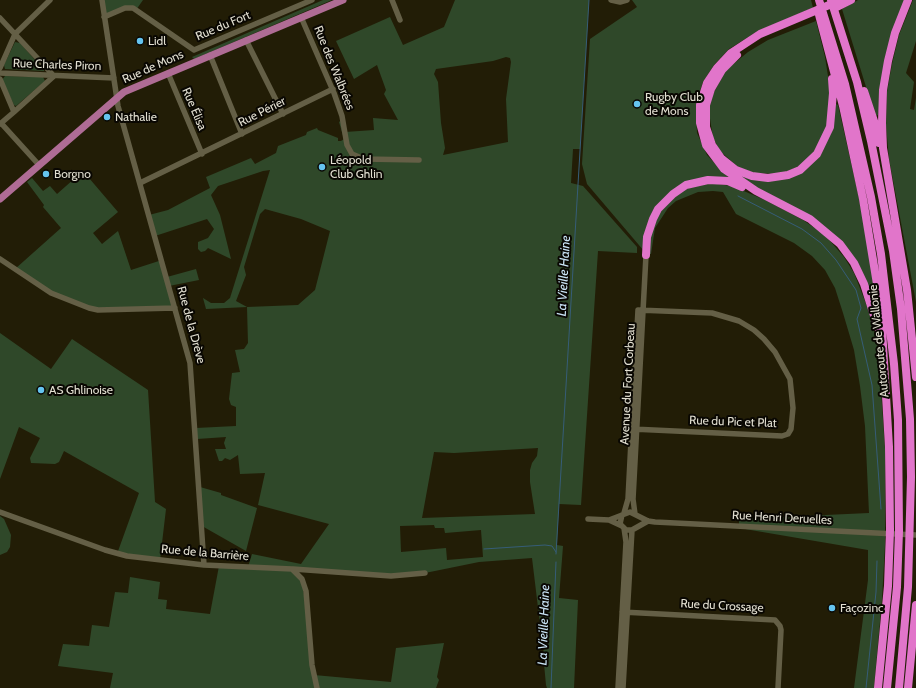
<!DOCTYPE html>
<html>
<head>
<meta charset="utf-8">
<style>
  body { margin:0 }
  canvas { display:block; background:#221d06 }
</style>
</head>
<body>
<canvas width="916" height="688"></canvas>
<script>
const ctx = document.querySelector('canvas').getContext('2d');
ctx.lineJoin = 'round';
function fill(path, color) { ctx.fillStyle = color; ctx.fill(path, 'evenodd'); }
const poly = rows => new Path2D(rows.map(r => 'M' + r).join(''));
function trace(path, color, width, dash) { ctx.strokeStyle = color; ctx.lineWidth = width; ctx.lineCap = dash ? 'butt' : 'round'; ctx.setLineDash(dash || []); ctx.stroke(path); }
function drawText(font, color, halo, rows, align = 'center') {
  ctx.font = font + ' Cabin,sans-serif'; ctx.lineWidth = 4; ctx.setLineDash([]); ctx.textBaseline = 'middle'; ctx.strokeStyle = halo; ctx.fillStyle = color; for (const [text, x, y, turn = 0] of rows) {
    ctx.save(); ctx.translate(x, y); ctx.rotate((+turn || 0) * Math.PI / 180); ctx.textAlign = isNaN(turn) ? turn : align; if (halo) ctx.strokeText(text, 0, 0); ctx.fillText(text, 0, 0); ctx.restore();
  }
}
const green = poly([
  [102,0,143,0,136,10,133,8,104,17],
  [323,0,332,0,194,59,192,57],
  [455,0,589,0,580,149,573,149,571,183,583,186,637,247,637,253,598,251,581,505,559,504,557,545,563,546,559,598,578,600,574,688,547,688,546,685,543,653,546,637,540,624,532,558,479,562,425,573,391,576,293,570,302,579,314,675,391,682,396,648,444,643,437,677,439,680,436,688,110,688,113,673,58,666,63,644,89,646,92,625,109,627,115,592,128,593,130,577,160,582,158,599,167,600,166,609,210,614,219,566,248,567,252,554,301,564,329,524,258,505,265,473,240,474,238,455,230,460,225,458,222,461,219,461,215,449,226,449,224,443,226,437,197,439,196,428,236,426,236,407,231,405,229,399,232,373,240,372,235,350,244,349,248,343,247,307,206,309,203,298,211,303,224,303,230,298,270,170,263,171,218,186,211,195,220,215,231,259,208,248,205,251,201,252,198,249,198,242,208,238,214,229,207,219,155,236,149,215,168,210,210,188,206,177,251,158,255,164,276,153,278,146,306,135,307,132,317,128,318,130,338,138,338,141,341,141,344,139,339,122,343,119,345,132,374,130,373,118,398,120,384,94,386,90,377,65,354,79,336,41,390,17,403,45,444,27],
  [506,57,510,58,511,62,506,99,508,142,443,155,445,148,441,123,438,82,434,74,436,69,493,61],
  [265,209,301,219,330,231,315,290,298,305,247,307,236,301,246,275,244,267,260,214],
  [538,448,537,456,532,463,530,470,530,482,535,514,422,518,434,452,454,453],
  [434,525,435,528,444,528,445,533,481,530,483,557,447,560,446,548,401,552,400,526],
  [632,0,811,0,813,8,758,31,729,49,714,65,703,82,698,97,696,115,697,133,707,155,731,180,705,178,661,202,644,251,587,184,582,164,590,39,637,7],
  [858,0,905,0,878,115,875,116,842,9],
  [913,0,916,0,916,41,906,73,914,82,910,109,914,110,916,98,916,302,889,159,886,125,887,92,892,64,899,35],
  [816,21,825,57,830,89,827,128,815,152,799,166,781,174,754,173,738,167,720,151,713,138,709,112,711,98,725,71,748,52,768,40],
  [15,42,20,43,44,70,44,71,5,69,4,65],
  [5,76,43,77,45,81,16,106,14,105,2,80],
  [836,104,838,105,859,198,868,245,877,310,842,243,749,185,717,158,772,181,817,158,831,134],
  [83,171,118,212,93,233,102,244,118,231,131,270,162,260,167,277,196,269,199,280,169,286,175,308,98,310,60,298,15,269,61,228,43,207,44,205,27,182,32,178,43,191,50,186,57,194],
  [710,183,732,186,765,200,803,220,825,235,844,257,854,273,870,314,878,347,885,449,885,545,882,599,874,688,854,688,868,580,868,550,739,528,739,519,869,513,865,426,860,386,854,350,843,313,835,288,825,270,812,256,794,243,736,214,723,192,713,191,698,192,676,201,668,208,655,228,651,254,648,254,651,231,660,212,680,192,689,188],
  [0,333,51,369,72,339,148,390,155,502,166,509,160,560,117,554,139,493,64,451,59,462,55,464,31,463,30,458,40,438,19,427,0,479],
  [200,487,221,493,221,495,257,508,246,551,202,526],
  [0,516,4,519,11,535,10,547,7,552,0,555]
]);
const stream = poly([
  [738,196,802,229,821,243,836,260,856,290,861,308,857,319,872,385,881,509],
  [484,549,545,545,552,546,556,552],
  [556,554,589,0],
  [551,688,556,562],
  [866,688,876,592,877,561]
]);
const minor = poly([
  [102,0,118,106,190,363,204,565],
  [392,0,400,20],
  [611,0,620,2,627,0],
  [104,17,125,8,133,8,194,50,312,0],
  [301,17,334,93,342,116,347,145,352,154,364,159,419,160],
  [0,18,54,76,14,112,0,79],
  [246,40,283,114],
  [210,55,242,134],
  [0,68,15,34,50,0],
  [0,73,114,78],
  [168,73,202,154],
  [1,123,39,165],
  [0,124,14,112],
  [140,183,333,89],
  [0,259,51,293,89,308,98,310,175,308],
  [0,512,105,550,127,556,204,565,292,569,302,579,306,591,312,665,317,688],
  [624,513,628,499,631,441,638,310,712,313,739,321,754,330,764,339,775,352,790,379,793,408,791,429,788,434,782,436,632,429],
  [635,514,633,499,646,255],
  [622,515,620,524,626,530,632,530,648,521],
  [588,519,609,520,622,526],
  [609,520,630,512,648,521,655,522,916,535],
  [293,569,391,576,425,573],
  [622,612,775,620,780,626,781,630,778,688],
  [618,688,626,542,624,528],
  [623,688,632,530]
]);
const major = poly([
  [0,199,124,92,343,0]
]);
const highway = poly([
  [819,0,845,84,871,197,881,254,894,364,898,420,899,531,897,587,887,688],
  [831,0,857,82,871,141,893,251,901,309,910,419,911,477,908,587,899,688],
  [841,0,760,34,731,53,717,68,707,83,700,105,700,123,706,145,724,169,756,191,810,219,840,244,854,263,864,284,878,328],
  [908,0,895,33,888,61,883,90,882,123,883,148,907,290,916,377],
  [837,7,851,0],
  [818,11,843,106,863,199,877,284,882,328,889,447,890,530,888,586,878,688],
  [737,55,722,70,711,89,706,105,706,127,712,145,721,158,736,170,752,176,768,178,788,175,800,170,817,154,830,127,833,93,832,79],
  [864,91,875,124,879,143],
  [646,255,647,237,653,219,658,209,673,194,686,185,708,180,728,181,742,187],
  [908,688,916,605]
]);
const markers = [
  [140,41,4,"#65c4ef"],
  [637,104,4,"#65c4ef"],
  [107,117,4,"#65c4ef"],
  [322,167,4,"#65c4ef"],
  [46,174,4,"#65c4ef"],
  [41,390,4,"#65c4ef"],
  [832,608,4,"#65c4ef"]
];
const streetNames = [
  ["Rue du Fort",223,26,-23],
  ["Rue Charles Piron",57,65,2],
  ["Rue de Mons",153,67,-24],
  ["Rue des Walbrées",334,68,68],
  ["Rue Élisa",194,109,67],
  ["Rue Périer",262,112,-27],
  ["Rue de la Drève",191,325,75],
  ["Autoroute de Wallonie",879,341,-96],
  ["Avenue du Fort Corbeau",628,384,-87],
  ["Rue du Pic et Plat",733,422,2],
  ["Rue Henri Deruelles",782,518,3],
  ["Rue de la Barrière",205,553,5],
  ["Rue du Crossage",722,606,3]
];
const poiNames = [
  ["Lidl",148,41],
  ["Rugby Club",645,97],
  ["de Mons",645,111],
  ["Nathalie",115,117],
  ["Léopold",330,160],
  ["Club Ghlin",330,174],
  ["Borgno",54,174],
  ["AS Ghlinoise",49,390],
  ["Façozinc",840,608]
];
const waterNames = [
  ["La Vieille Haine",564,276,-87],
  ["La Vieille Haine",544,625,-88]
];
fill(green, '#2f4829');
trace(stream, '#365d78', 1);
trace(minor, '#645f46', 5.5);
trace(major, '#af6c95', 7);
trace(highway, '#e175ca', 8);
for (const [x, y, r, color] of markers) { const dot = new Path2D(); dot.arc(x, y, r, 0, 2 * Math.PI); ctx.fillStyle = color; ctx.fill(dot); trace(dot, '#090702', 1.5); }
drawText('12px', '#e2dfd1', '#090702', streetNames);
drawText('12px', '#e2dfd1', '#090702', poiNames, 'left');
drawText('italic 13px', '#c9e3f5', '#090702', waterNames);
</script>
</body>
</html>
